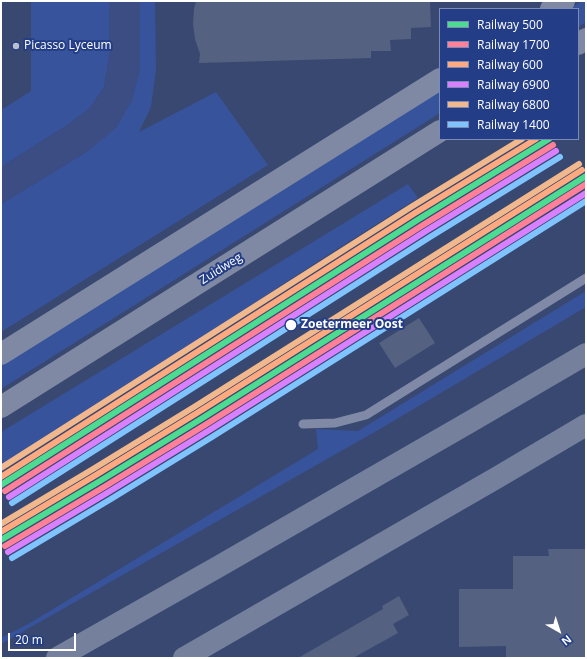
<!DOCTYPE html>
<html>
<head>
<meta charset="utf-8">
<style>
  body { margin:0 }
  #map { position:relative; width:587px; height:659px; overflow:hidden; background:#394870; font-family:"Open Sans",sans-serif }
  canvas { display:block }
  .frame { position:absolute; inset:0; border:2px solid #fff; pointer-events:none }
  .legend { position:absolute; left:439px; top:8px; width:140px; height:132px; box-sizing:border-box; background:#233d86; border:1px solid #7b8bb6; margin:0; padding:5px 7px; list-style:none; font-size:12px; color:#fff }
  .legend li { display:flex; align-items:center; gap:8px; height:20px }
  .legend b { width:20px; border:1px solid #7b8bb6 }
  .north { position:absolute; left:539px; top:611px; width:40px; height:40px; -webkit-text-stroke:3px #233d86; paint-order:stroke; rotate:141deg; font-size:11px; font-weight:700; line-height:16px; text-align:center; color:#fff }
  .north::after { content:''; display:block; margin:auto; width:14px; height:18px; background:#fff; clip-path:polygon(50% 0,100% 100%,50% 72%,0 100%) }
  .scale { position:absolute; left:8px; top:633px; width:68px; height:18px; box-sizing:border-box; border:2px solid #fff; border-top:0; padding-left:5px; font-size:12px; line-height:14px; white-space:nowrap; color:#fff; -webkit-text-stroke:3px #233d86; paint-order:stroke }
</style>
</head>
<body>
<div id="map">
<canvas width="587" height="659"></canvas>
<div class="frame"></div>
<ul class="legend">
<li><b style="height:5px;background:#4ddb92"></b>Railway 500</li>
<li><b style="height:5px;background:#ff8098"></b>Railway 1700</li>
<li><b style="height:5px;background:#ffa980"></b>Railway 600</li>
<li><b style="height:5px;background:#d880ff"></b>Railway 6900</li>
<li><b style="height:5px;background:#f1b78d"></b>Railway 6800</li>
<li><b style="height:5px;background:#80c4ff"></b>Railway 1400</li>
</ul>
<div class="north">N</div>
<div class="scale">20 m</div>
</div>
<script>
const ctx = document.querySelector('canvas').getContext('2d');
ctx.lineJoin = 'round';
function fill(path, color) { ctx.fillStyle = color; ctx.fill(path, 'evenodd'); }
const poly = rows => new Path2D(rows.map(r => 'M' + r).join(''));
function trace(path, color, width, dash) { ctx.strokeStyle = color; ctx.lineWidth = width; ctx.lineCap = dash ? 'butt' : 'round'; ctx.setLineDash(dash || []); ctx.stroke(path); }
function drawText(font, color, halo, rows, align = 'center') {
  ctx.font = font + ' "Open Sans",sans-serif'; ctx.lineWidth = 4; ctx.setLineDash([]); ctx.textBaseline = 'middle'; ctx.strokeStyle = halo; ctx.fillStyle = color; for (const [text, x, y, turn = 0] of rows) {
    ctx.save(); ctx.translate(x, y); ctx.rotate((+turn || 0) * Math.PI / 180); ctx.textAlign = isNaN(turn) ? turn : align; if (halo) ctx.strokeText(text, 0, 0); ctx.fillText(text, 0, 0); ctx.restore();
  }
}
const green = poly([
  [31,1,109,1,109,57,104,87,91,107,66,126,1,167,1,110,31,91],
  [140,1,155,1,156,70,151,107,139,132,216,92,268,165,1,332,1,204,88,151,140,69],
  [582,1,586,1,586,22,578,27,578,9,569,9],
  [440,90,440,113,1,389,1,365],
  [408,184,418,198,334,251,1,468,1,432],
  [586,291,586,307,380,429,1,644,1,638,30,623,318,449,316,429,358,431]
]);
const water = poly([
  [109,1,140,1,140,69,132,101,116,128,88,151,1,204,1,167,66,126,91,107,104,87,109,57]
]);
const building = poly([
  [196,1,430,1,431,27,411,28,411,39,390,40,391,51,371,51,371,58,199,63,200,54,195,39,193,24,194,9],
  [419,318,435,343,395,368,379,343],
  [548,549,586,549,586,658,506,658,506,646,459,647,459,589,513,589,513,556,549,556],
  [399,596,409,615,393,624,398,633,353,658,298,658,383,609,382,606]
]);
const service = poly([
  [303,424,335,423,366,415,586,278]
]);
const primary = poly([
  [551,9,564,1],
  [578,44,586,39],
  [1,354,440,79],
  [1,407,440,131]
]);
const motorway = poly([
  [57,658,216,568,468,423,586,354],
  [184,658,498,477,586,425]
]);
const rail1 = poly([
  [1,485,419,219,549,139],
  [1,540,100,481,201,419,586,176]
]);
const rail2 = poly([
  [5,491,423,225,553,145],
  [5,546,104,487,205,425,586,184]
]);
const rail3 = poly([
  [1,477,415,213,536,139],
  [1,532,96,475,197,413,582,170]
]);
const rail4 = poly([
  [9,497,426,231,556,151],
  [8,552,107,493,208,431,586,193]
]);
const rail5 = poly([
  [1,468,411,207,522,139],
  [1,524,93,469,194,407,579,164]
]);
const rail6 = poly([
  [12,503,430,237,560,157],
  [12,558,111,499,212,437,586,201]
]);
const markers = [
  [16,46,4,"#babfcd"],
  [291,325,6,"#fff"]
];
const poiNames = [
  ["Picasso Lyceum",24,46]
];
const streetNames = [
  ["Zuidweg",221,269,-32]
];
const stopNames = [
  ["Zoetermeer Oost",301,325]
];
fill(green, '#37539c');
fill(water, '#3b4d82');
fill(building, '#546180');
trace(service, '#8089a6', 9);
trace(primary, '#7f89a3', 22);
trace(motorway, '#75809c', 22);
trace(rail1, '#4ddb92', 6);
trace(rail2, '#ff8098', 6);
trace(rail3, '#ffa980', 6);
trace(rail4, '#d880ff', 6);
trace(rail5, '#f1b78d', 6);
trace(rail6, '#80c4ff', 6);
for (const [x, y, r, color] of markers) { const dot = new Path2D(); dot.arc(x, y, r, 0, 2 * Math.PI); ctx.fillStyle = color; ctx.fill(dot); trace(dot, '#233d86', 1.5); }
drawText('12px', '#fff', '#233d86', poiNames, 'left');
drawText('12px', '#fff', '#233d86', streetNames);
drawText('bold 12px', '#fff', '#233d86', stopNames, 'left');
</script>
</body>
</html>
